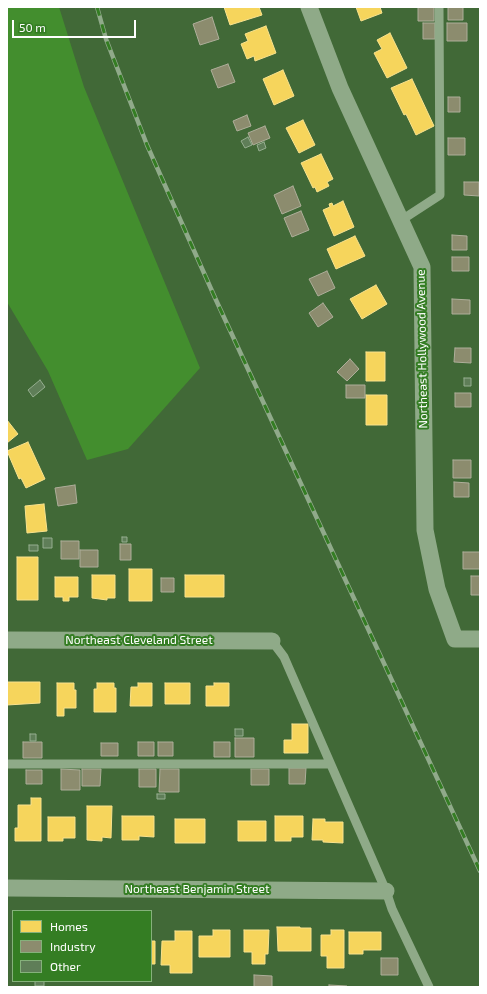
<!DOCTYPE html>
<html>
<head>
<meta charset="utf-8">
<style>
  body { margin:0 }
  #map { position:relative; width:487px; height:994px; overflow:hidden; background:#416937; font-family:"Exo 2",sans-serif }
  canvas { display:block }
  .frame { position:absolute; inset:0; border:8px solid #fff; pointer-events:none }
  .legend { position:absolute; left:12px; top:910px; width:140px; height:72px; box-sizing:border-box; background:#347d23; border:1px solid #85b17b; margin:0; padding:5px 7px; list-style:none; font-size:12px; color:#fff }
  .legend li { display:flex; align-items:center; gap:8px; height:20px }
  .legend b { width:20px; border:1px solid #85b17b }
  .scale { position:absolute; left:12px; top:20px; width:124px; height:18px; box-sizing:border-box; border:2px solid #fff; border-top:0; padding-left:5px; font-size:12px; line-height:14px; white-space:nowrap; color:#fff; -webkit-text-stroke:3px #347d23; paint-order:stroke }
</style>
</head>
<body>
<div id="map">
<canvas width="487" height="994"></canvas>
<div class="frame"></div>
<ul class="legend">
<li><b style="height:11px;background:#f6d55c"></b>Homes</li>
<li><b style="height:11px;background:#8c8c6e"></b>Industry</li>
<li><b style="height:11px;background:#5f7e58"></b>Other</li>
</ul>
<div class="scale">50 m</div>
</div>
<script>
const ctx = document.querySelector('canvas').getContext('2d');
ctx.lineJoin = 'round';
function fill(path, color) { ctx.fillStyle = color; ctx.fill(path, 'evenodd'); }
const poly = rows => new Path2D(rows.map(r => 'M' + r).join(''));
function trace(path, color, width, dash) { ctx.strokeStyle = color; ctx.lineWidth = width; ctx.lineCap = dash ? 'butt' : 'round'; ctx.setLineDash(dash || []); ctx.stroke(path); }
function drawText(font, color, halo, rows, align = 'center') {
  ctx.font = font + ' "Exo 2",sans-serif'; ctx.lineWidth = 4; ctx.setLineDash([]); ctx.textBaseline = 'middle'; ctx.strokeStyle = halo; ctx.fillStyle = color; for (const [text, x, y, turn = 0] of rows) {
    ctx.save(); ctx.translate(x, y); ctx.rotate((+turn || 0) * Math.PI / 180); ctx.textAlign = isNaN(turn) ? turn : align; if (halo) ctx.strokeText(text, 0, 0); ctx.fillText(text, 0, 0); ctx.restore();
  }
}
const green = poly([
  [7,7,59,7,84,87,200,368,128,449,87,460,48,371,7,302]
]);
const homes = poly([
  [224,7,259,7,262,15,230,25,224,7],
  [356,7,380,7,382,13,361,21,356,7],
  [266,26,276,53,255,61,254,56,247,59,241,44,248,41,245,34,266,26],
  [390,33,407,68,387,78,374,53,382,49,377,40,390,33],
  [283,70,294,96,274,105,263,79,283,70],
  [412,79,434,126,416,135,406,114,404,115,391,88,412,79],
  [303,120,315,145,299,153,286,128,303,120],
  [321,154,333,179,327,182,329,186,317,192,315,187,313,188,301,163,321,154],
  [343,201,354,227,334,236,323,210,330,207,329,204,332,203,333,206,343,201],
  [355,236,365,256,336,269,327,249,355,236],
  [376,285,387,304,362,319,350,299,376,285],
  [366,352,385,352,385,381,366,381,366,352],
  [366,395,387,395,387,425,366,425,366,395],
  [7,420,18,434,7,443,7,420],
  [28,442,45,479,26,488,21,478,19,479,7,451,28,442],
  [44,504,47,531,27,533,25,506,44,504],
  [17,557,38,557,38,600,17,600,17,557],
  [129,569,152,569,152,601,129,601,129,569],
  [92,575,115,575,115,598,107,598,107,600,92,598,92,575],
  [185,575,224,575,224,597,185,597,185,575],
  [55,577,78,577,78,597,69,597,69,601,63,601,63,597,55,597,55,577],
  [7,682,40,682,40,703,7,705,7,682],
  [57,683,74,683,74,690,76,690,76,708,64,708,64,716,57,716,57,683],
  [97,683,114,683,114,688,116,688,116,712,94,712,94,689,97,689,97,683],
  [138,683,152,683,152,706,130,706,131,687,138,687,138,683],
  [165,683,190,683,190,704,165,704,165,683],
  [214,683,229,683,229,706,206,706,206,686,214,686,214,683],
  [292,724,308,724,308,753,284,753,284,740,292,740,292,724],
  [31,798,41,798,41,841,15,841,15,828,18,828,18,805,31,805,31,798],
  [87,806,112,806,111,838,102,837,102,841,87,840,87,806],
  [122,816,154,816,154,837,139,836,139,840,122,840,122,816],
  [275,816,303,816,303,837,291,837,291,841,275,841,275,816],
  [48,817,75,817,75,838,63,838,63,841,48,841,48,817],
  [175,819,205,819,205,843,175,843,175,819],
  [313,819,325,819,325,822,343,822,343,843,323,842,323,840,312,840,313,819],
  [238,821,266,821,266,841,238,841,238,821],
  [277,927,300,927,300,928,311,928,311,951,278,951,277,927],
  [213,930,230,930,230,957,199,957,199,936,213,936,213,930],
  [244,930,269,930,268,954,265,954,265,964,252,964,252,952,244,952,244,930],
  [331,930,344,930,344,968,327,968,327,956,321,956,321,935,331,935,331,930],
  [175,931,192,931,192,973,170,973,170,965,161,965,162,941,175,941,175,931],
  [349,932,381,932,381,950,363,950,363,954,349,954,349,932],
  [151,941,155,941,155,964,151,964,151,941]
]);
const industry = poly([
  [418,7,434,7,434,21,418,21,418,7],
  [448,7,463,7,463,20,448,20,448,7],
  [212,17,219,39,200,45,193,24,212,17],
  [423,23,435,23,435,39,423,39,423,23],
  [447,23,467,23,467,41,447,41,447,23],
  [228,64,235,82,218,88,211,70,228,64],
  [448,97,460,97,460,112,448,112,448,97],
  [247,115,251,126,237,131,233,121,247,115],
  [265,126,270,138,253,145,248,133,265,126],
  [448,138,465,138,465,155,448,155,448,138],
  [464,182,479,182,479,196,464,195,464,182],
  [293,186,301,206,282,214,274,195,293,186],
  [301,211,309,230,292,237,284,218,301,211],
  [452,235,467,236,467,250,452,250,452,235],
  [452,257,469,257,469,271,452,271,452,257],
  [327,271,335,288,318,296,309,279,327,271],
  [452,299,470,300,470,314,452,314,452,299],
  [323,303,333,317,318,327,309,313,323,303],
  [455,348,471,348,471,363,454,362,455,348],
  [350,359,359,369,347,381,337,372,350,359],
  [346,385,365,385,365,398,346,398,346,385],
  [455,393,471,393,471,407,455,407,455,393],
  [453,460,471,460,471,478,453,478,453,460],
  [454,482,469,483,469,497,454,497,454,482],
  [75,485,77,503,58,506,55,488,75,485],
  [61,541,79,541,79,559,61,559,61,541],
  [120,544,131,544,131,560,120,560,120,544],
  [80,550,98,550,98,567,80,567,80,550],
  [463,552,480,552,480,569,463,569,463,552],
  [471,576,480,576,480,595,471,595,471,576],
  [161,578,174,578,174,592,161,592,161,578],
  [235,738,254,738,254,757,235,757,235,738],
  [23,742,42,742,42,758,23,758,23,742],
  [138,742,154,742,154,756,138,756,138,742],
  [158,742,173,742,173,756,158,756,158,742],
  [214,742,230,742,230,757,214,757,214,742],
  [101,743,118,743,118,756,101,756,101,743],
  [289,768,306,768,305,784,289,784,289,768],
  [61,769,80,770,80,790,61,790,61,769],
  [82,769,101,769,100,786,82,786,82,769],
  [139,769,156,769,156,787,139,787,139,769],
  [160,769,179,769,179,792,159,792,160,769],
  [251,769,269,769,269,785,251,785,251,769],
  [26,770,42,770,42,784,26,784,26,770],
  [381,958,398,958,398,975,381,975,381,958],
  [254,975,272,976,272,987,254,987,254,975],
  [329,985,347,986,347,987,329,987,329,985]
]);
const building = poly([
  [248,137,252,145,245,148,241,141,248,137],
  [264,142,266,148,259,151,257,145,264,142],
  [464,378,471,378,471,386,464,386,464,378],
  [40,380,45,387,33,397,28,390,40,380],
  [122,537,127,537,127,542,122,542,122,537],
  [43,538,52,538,52,548,43,548,43,538],
  [29,545,38,545,38,551,29,551,29,545],
  [235,729,243,729,243,736,235,736,235,729],
  [30,734,36,734,36,741,30,741,30,734],
  [157,794,165,794,165,799,157,799,157,794],
  [35,981,44,981,44,986,35,986,35,981]
]);
const lane = poly([
  [400,221,440,195,439,7],
  [272,641,284,657,386,891,392,909,429,987],
  [7,764,330,764]
]);
const street = poly([
  [309,7,340,88,422,267,425,530,437,589,455,639,480,639],
  [7,640,272,641],
  [7,888,386,891]
]);
const rail = poly([
  [97,7,106,39,147,145,216,300,480,871]
]);
const streetNames = [
  ["Northeast Hollywood Avenue",422,349,-91],
  ["Northeast Cleveland Street",139,640],
  ["Northeast Benjamin Street",197,889]
];
fill(green, '#438e2e');
fill(homes, '#f6d55c');
trace(homes, '#f9e28d', 1);
fill(industry, '#8c8c6e');
trace(industry, '#aeae9a', 1);
fill(building, '#5f7e58');
trace(building, '#96ae90', 1);
trace(lane, '#8faa88', 9);
trace(street, '#8faa88', 17);
trace(rail, '#90aa8a', 4.5);
trace(rail, '#347d23', 3, [9]);
drawText('12px', '#fff', '#347d23', streetNames);
</script>
</body>
</html>
